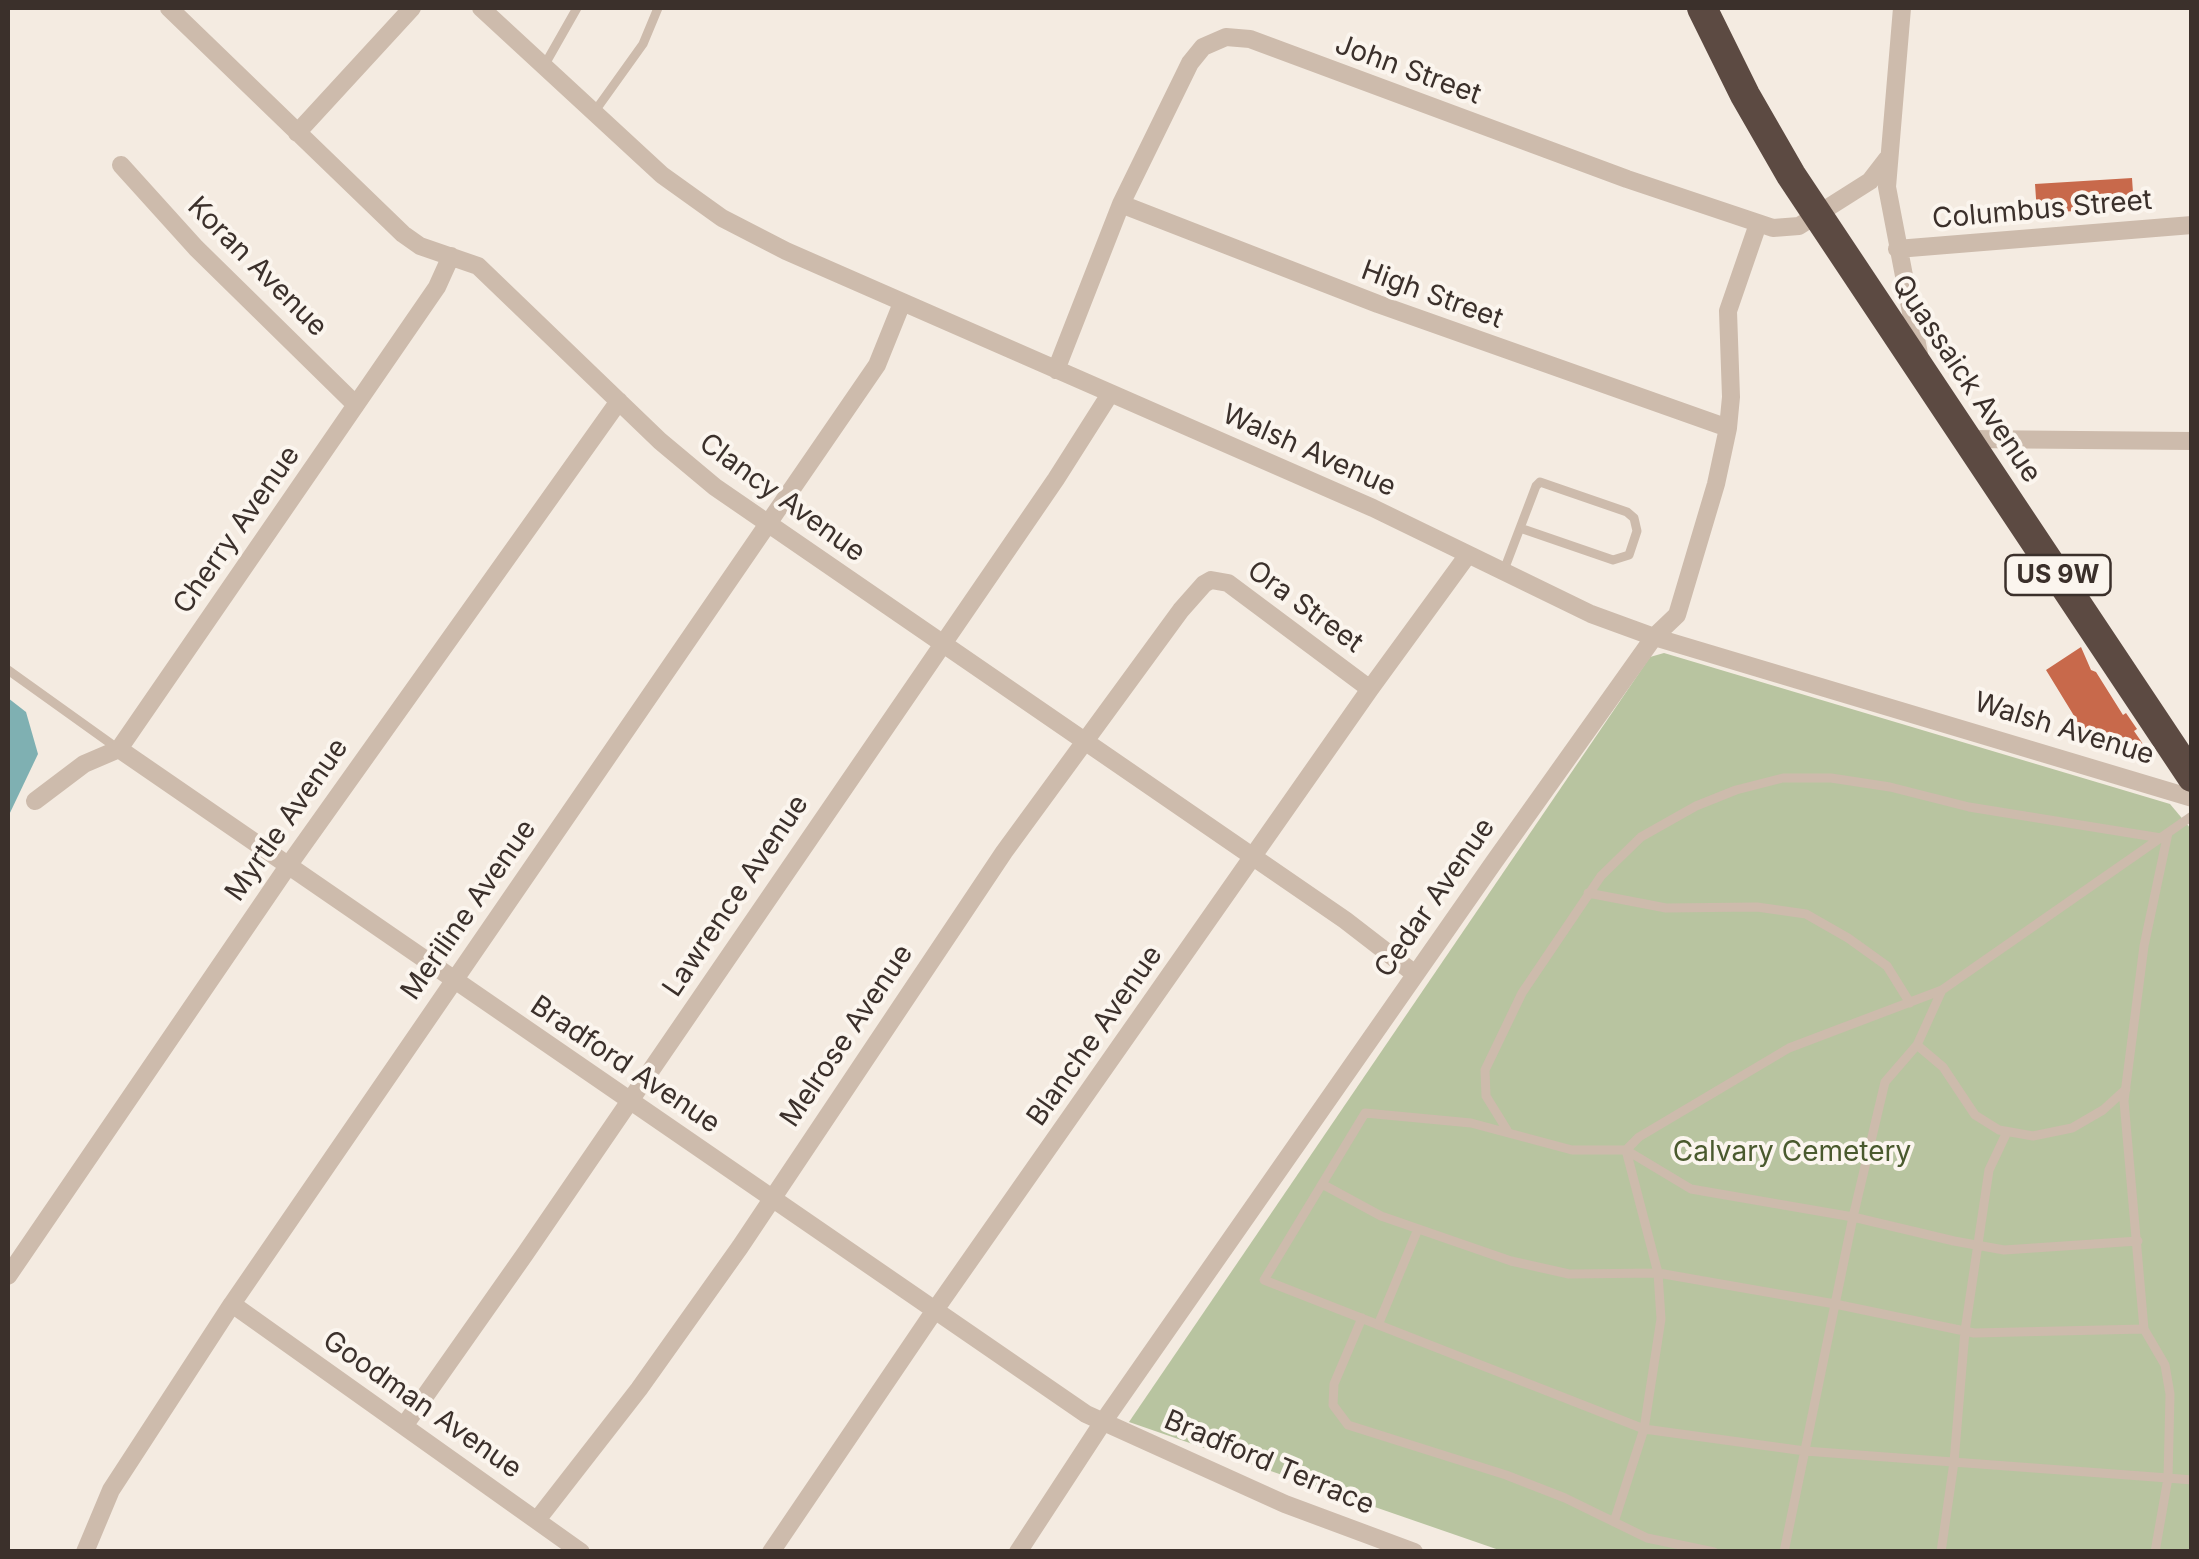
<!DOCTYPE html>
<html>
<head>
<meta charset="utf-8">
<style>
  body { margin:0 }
  #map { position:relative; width:2199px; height:1559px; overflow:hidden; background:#f4ebe1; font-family:Inter,sans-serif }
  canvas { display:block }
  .frame { position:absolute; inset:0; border:10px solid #3b302b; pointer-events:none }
</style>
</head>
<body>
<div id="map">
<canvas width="2199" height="1559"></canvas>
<div class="frame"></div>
</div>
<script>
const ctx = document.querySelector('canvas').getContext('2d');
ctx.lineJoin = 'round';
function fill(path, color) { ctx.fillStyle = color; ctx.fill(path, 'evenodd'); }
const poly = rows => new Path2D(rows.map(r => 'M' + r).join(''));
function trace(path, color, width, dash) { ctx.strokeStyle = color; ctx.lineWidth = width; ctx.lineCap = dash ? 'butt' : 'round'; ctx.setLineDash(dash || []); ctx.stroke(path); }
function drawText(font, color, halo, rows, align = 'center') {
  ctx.font = font + ' Inter,sans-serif'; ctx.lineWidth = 8; ctx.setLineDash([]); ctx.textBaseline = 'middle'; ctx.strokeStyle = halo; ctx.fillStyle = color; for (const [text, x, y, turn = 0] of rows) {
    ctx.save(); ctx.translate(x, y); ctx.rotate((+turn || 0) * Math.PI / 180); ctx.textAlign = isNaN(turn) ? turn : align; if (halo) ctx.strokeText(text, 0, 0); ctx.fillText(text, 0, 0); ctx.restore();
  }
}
const green = poly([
  [1664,653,2170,804,2191,829,2191,1551,1502,1551,1129,1422,1650,657]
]);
const water = poly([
  [8,698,26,712,38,754,8,817]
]);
const building = poly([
  [2132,178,2134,208,2037,213,2035,184],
  [2081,647,2091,670,2096,672,2123,715,2126,713,2137,729,2134,731,2152,757,2143,764,2127,759,2117,742,2102,752,2089,732,2080,737,2072,722,2076,719,2046,670]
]);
const lane = poly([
  [544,66,577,8],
  [595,111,643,44,658,8],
  [1504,570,1536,486,1540,482,1627,512,1634,518,1637,531,1629,555,1613,560,1520,528],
  [8,670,117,748],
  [2168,833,2144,946,2124,1101,2144,1329,2165,1365,2170,1394,2168,1478,2192,1480],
  [1588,893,1666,908,1757,907,1806,914,1848,938,1887,966,1910,1003],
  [1942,990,1789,1048,1639,1137,1626,1150,1572,1150,1471,1123,1365,1113,1264,1280,1644,1429,1805,1451,2168,1478,2155,1552],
  [1917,1045,1943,1067,1975,1115,1999,1130,2033,1136,2072,1128,2103,1110,2126,1089],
  [1507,1130,1486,1096,1485,1070,1522,993,1601,876,1641,837,1696,806,1736,790,1783,778,1831,778,1890,787,1969,807,2161,838],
  [1626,1150,1691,1189,1853,1217,1954,1241,2004,1250,2138,1241],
  [1322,1184,1381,1216,1511,1261,1569,1274,1658,1273,1835,1304,1974,1333,2144,1329],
  [1362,1318,1334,1384,1333,1405,1348,1425,1506,1475,1565,1498,1647,1538,1714,1552],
  [1378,1325,1418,1229],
  [1614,1522,1644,1429,1661,1319,1658,1273,1626,1150],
  [1784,1552,1853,1217,1885,1082,1917,1045,1942,990,2192,816],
  [1941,1552,1954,1462,1965,1331,1989,1170,2007,1132]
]);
const street = poly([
  [169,8,403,234,420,246,478,266,660,441,715,487,1345,920,1415,974],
  [481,8,662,175,722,218,786,251,1373,508,1591,614,1654,637,2192,798],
  [1902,8,1887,187,1919,354],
  [297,133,412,8],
  [121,165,196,248,356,405],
  [1121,204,1378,304,1728,428],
  [1897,249,2192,225],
  [1056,370,1121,204,1190,63,1203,47,1226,37,1250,39,1627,179,1773,228,1799,226,1870,181,1887,159],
  [1969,439,2192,441],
  [119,749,1086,1414,1285,1504,1414,1552],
  [35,801,84,764,119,749,437,287,451,256],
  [8,1276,288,866,619,401],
  [232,1304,581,1552],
  [404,1426,525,1254,1056,479,1110,394],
  [537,1520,639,1389,740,1247,1004,852,1181,610,1204,584,1211,580,1228,583,1370,689],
  [85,1552,111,1490,232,1304,877,365,902,303],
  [771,1552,935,1310,1370,689,1467,556],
  [1018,1552,1103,1422,1494,862,1654,637,1677,615,1716,484,1728,428,1731,397,1728,311,1758,224]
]);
const highway = poly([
  [1702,8,1745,95,1791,175,2192,777]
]);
const shields = [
  [2058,575,105]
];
const shieldNames = [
  ["US 9W",2058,575]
];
const streetNames = [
  ["John Street",1408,70,20],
  ["Columbus Street",2042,210,-5],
  ["Koran Avenue",257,267,45],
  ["High Street",1432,295,20],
  ["Quassaick Avenue",1966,379,56],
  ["Walsh Avenue",1309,451,24],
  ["Clancy Avenue",782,498,36],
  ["Cherry Avenue",237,530,-55],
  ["Ora Street",1305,607,36],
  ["Walsh Avenue",2064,729,17],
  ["Myrtle Avenue",287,820,-55],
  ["Lawrence Avenue",736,896,-56],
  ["Cedar Avenue",1435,898,-55],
  ["Meriline Avenue",469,910,-55],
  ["Melrose Avenue",847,1036,-56],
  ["Blanche Avenue",1095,1036,-55],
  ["Bradford Avenue",625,1065,34],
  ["Goodman Avenue",422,1405,35],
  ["Bradford Terrace",1269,1463,23]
];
const parkNames = [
  ["Calvary Cemetery",1792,1153]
];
fill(green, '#b8c4a0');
fill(water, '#7fb0b2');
fill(building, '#c8694b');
trace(lane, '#cdbbac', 9);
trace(street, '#cdbbac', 18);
trace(highway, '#5c4a42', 30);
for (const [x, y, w] of shields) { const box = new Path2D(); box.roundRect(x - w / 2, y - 20, w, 40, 8); ctx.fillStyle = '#fbf5ee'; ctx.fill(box); trace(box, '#3b302b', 2.5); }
drawText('bold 25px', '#3b302b', null, shieldNames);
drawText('28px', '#3b302b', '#fbf5ee', streetNames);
drawText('28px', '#4a5a2e', '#fbf5ee', parkNames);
</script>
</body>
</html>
